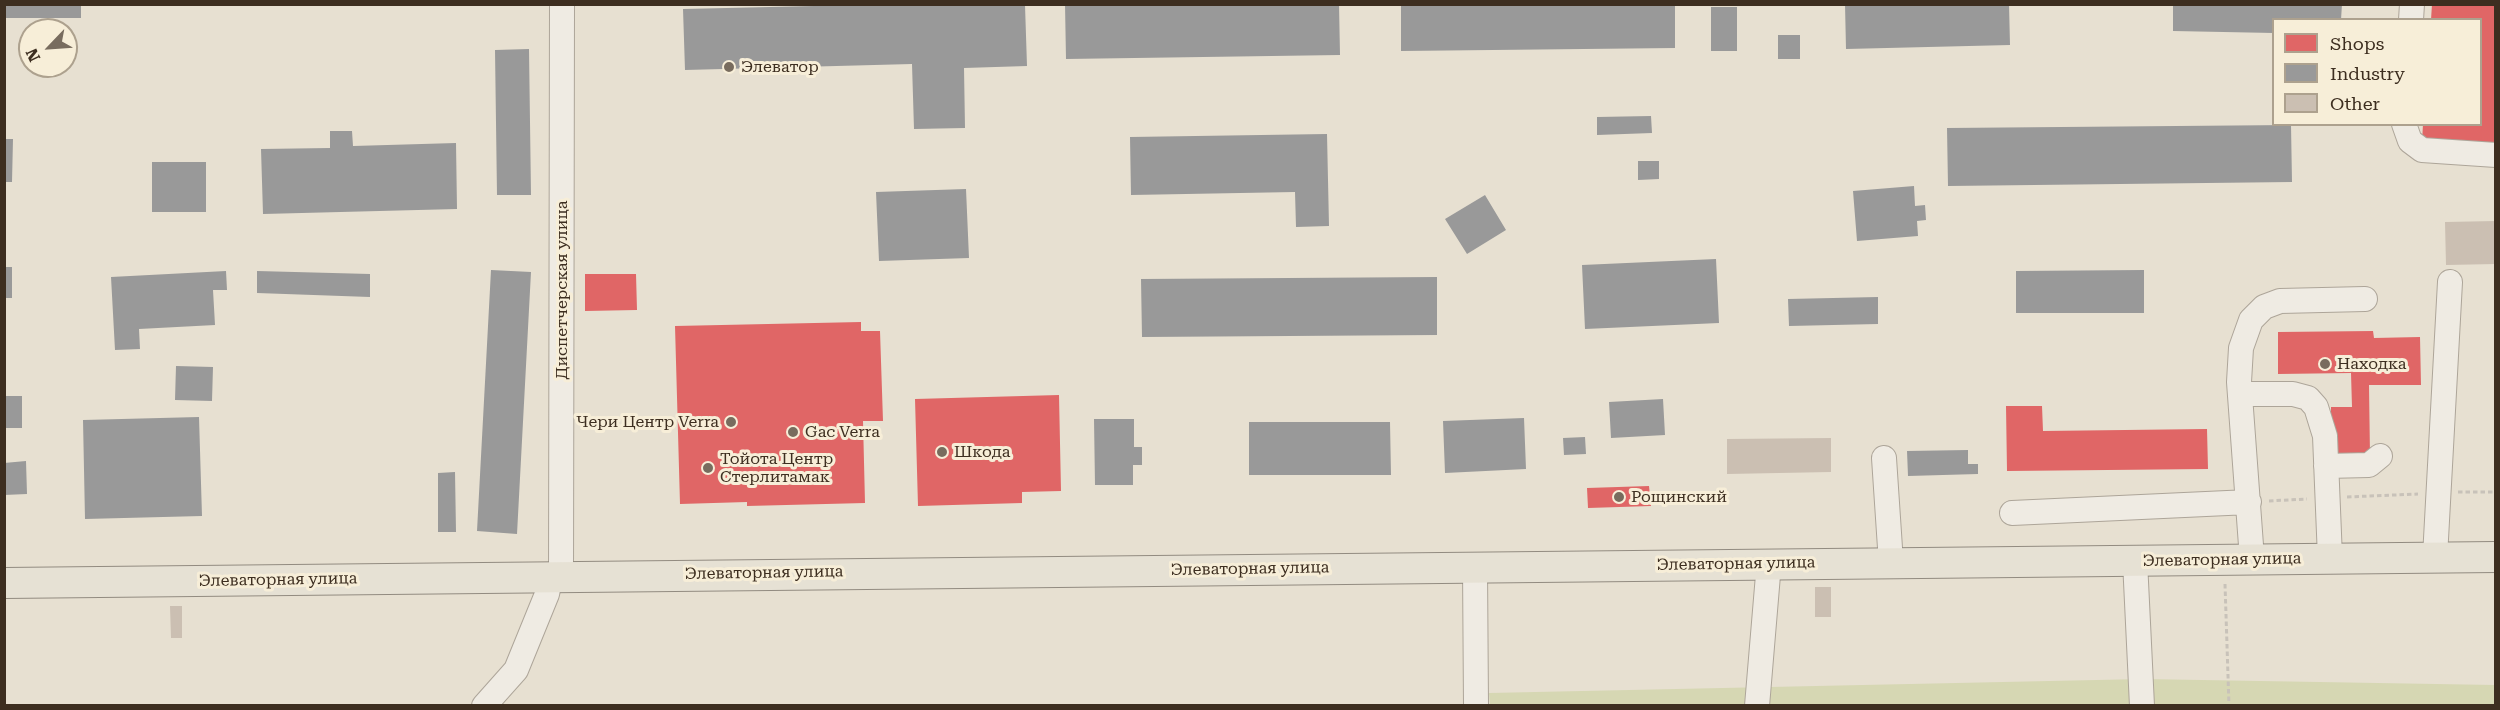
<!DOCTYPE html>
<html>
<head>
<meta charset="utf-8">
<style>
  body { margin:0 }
  #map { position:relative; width:2500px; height:710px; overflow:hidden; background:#e7e0d1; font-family:"Roboto Serif",serif }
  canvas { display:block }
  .frame { position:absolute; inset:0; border:6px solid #3d2e20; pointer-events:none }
  .legend { position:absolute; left:2272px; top:18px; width:210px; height:108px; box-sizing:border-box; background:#f7eed8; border:2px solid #ada18e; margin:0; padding:8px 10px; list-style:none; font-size:18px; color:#3d2e20 }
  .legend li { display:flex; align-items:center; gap:12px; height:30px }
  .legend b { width:30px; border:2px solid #ada18e }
  .north { position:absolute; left:18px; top:18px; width:60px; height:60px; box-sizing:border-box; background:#f7eed8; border:2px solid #ada18e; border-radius:50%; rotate:245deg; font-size:16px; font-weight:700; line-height:24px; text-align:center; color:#3d2e20 }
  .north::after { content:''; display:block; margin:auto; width:21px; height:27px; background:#786c5e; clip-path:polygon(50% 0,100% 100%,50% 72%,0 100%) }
</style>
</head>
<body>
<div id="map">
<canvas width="2500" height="710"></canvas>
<div class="frame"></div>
<ul class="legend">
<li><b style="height:16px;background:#e06666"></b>Shops</li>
<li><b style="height:16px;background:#999"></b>Industry</li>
<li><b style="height:16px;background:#cbbfb2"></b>Other</li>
</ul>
<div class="north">N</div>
</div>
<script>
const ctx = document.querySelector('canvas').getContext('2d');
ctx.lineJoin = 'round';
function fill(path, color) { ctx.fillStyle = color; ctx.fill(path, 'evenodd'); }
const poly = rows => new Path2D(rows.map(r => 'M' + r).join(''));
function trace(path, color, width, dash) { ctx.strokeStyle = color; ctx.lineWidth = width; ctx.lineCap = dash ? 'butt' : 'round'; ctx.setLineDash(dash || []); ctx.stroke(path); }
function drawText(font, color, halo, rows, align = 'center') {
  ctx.font = font + ' "Roboto Serif",serif'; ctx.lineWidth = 6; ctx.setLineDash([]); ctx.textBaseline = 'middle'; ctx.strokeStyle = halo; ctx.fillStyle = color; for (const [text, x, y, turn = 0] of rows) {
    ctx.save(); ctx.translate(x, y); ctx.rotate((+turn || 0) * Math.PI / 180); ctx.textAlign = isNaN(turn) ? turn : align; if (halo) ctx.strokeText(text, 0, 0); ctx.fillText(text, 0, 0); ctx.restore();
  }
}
const green = poly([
  [2143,679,2495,685,2496,705,1490,706,1489,693]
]);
const shops = poly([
  [2432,4,2496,4,2496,147,2422,142,2423,124,2480,124,2480,20,2431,20],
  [585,274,636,274,637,310,585,311],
  [861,322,861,331,880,331,883,421,863,421,865,503,747,506,747,502,680,504,675,326],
  [2373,331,2374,338,2420,337,2421,385,2369,385,2370,456,2331,456,2331,407,2352,407,2351,373,2278,374,2278,332],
  [1059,395,1061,491,1022,492,1022,503,918,506,915,399],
  [2006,406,2042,406,2043,431,2207,429,2208,469,2007,471],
  [1649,486,1651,506,1588,508,1587,488]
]);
const industry = poly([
  [4,4,81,4,81,18,4,18],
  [1065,4,1339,4,1340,55,1066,59],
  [1401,4,1675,4,1675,48,1401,51],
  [1845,4,2009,4,2010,45,1846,49],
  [2173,4,2342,4,2341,20,2274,20,2274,33,2173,31],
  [857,5,1025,5,1027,66,964,68,965,128,914,129,912,64,685,70,683,9],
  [1711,7,1737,7,1737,51,1711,51],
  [1778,35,1800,35,1800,59,1778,59],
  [529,49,531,195,497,195,495,50],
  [1651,116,1652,133,1597,135,1597,117],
  [2291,125,2292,182,1948,186,1947,128],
  [330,131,352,131,353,146,456,143,457,209,263,214,261,149,330,148],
  [1327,134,1329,226,1296,227,1295,192,1131,195,1130,137],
  [4,139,13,139,12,182,4,182],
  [1638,161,1659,161,1659,179,1638,180],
  [152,162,206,162,206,212,152,212],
  [1914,186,1915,206,1925,205,1926,220,1917,221,1918,236,1857,241,1853,191],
  [966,189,969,258,879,261,876,192],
  [1485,195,1506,230,1467,254,1445,219],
  [1716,259,1719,323,1585,329,1582,265],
  [4,267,12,267,12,298,4,298],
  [491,270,531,272,517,534,477,531],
  [2144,270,2144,313,2016,313,2016,271],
  [226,271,227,290,213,290,215,325,139,329,140,349,115,350,111,277],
  [257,271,370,274,370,297,257,293],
  [1437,277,1437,335,1142,337,1141,279],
  [1878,297,1878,324,1789,326,1788,299],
  [176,366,213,367,212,401,175,400],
  [4,396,22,396,22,428,4,428],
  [1663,399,1665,435,1611,438,1609,402],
  [199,417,202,516,85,519,83,420],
  [1524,418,1526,469,1445,473,1443,421],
  [1094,419,1134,419,1134,447,1142,447,1142,465,1133,465,1133,485,1095,485],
  [1249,422,1390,422,1391,475,1249,475],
  [1585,437,1586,454,1564,455,1563,438],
  [1968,450,1968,464,1978,464,1978,474,1908,476,1907,451],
  [26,461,27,494,4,495,4,463],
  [455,472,456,532,438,532,438,473]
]);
const building = poly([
  [2496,221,2496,264,2446,265,2445,222],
  [1831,438,1831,472,1727,474,1727,439],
  [1815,587,1831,587,1831,617,1815,617],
  [170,606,182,606,182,638,171,638]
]);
const path = poly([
  [2458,492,2496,492],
  [2347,497,2418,494],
  [2269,501,2307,499],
  [2225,584,2229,706]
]);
const minor = poly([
  [2411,20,2412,4],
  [2404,124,2410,141,2422,150,2496,155],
  [2240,394,2293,394,2308,398,2316,407,2325,436,2330,558],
  [1884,458,1891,563],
  [2326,466,2369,465,2380,456],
  [2012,513,2249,502],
  [2435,557,2450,282],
  [2252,559,2239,382,2241,348,2251,320,2264,307,2280,301,2365,299],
  [2135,561,2142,706],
  [1475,567,1476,706],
  [561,576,562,4],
  [484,706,516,670,547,594,551,576],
  [1757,706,1769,563]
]);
const major = poly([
  [4,583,2496,557]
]);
const markers = [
  [729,67,6,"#786c5e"],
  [2325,364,6,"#786c5e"],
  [731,422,6,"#786c5e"],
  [793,432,6,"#786c5e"],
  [942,452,6,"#786c5e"],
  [708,468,6,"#786c5e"],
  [1619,497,6,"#786c5e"]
];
const poiNames = [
  ["Элеватор",741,67],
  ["Находка",2337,364],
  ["Чери Центр Verra",719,422,"right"],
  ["Gac Verra",805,432],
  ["Шкода",954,452],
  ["Тойота Центр",720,459],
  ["Стерлитамак",720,477],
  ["Рощинский",1631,497]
];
const streetNames = [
  ["Диспетчерская улица",562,290,-90],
  ["Элеваторная улица",2222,560,-1],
  ["Элеваторная улица",1736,564,-1],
  ["Элеваторная улица",1250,569,-1],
  ["Элеваторная улица",764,573,-1],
  ["Элеваторная улица",278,580,-1]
];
fill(green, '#d6d7b3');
fill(shops, '#e06666');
fill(industry, '#999');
fill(building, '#cbbfb2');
trace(minor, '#ada599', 26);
trace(major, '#928b80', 32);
trace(path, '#c8c2b9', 3, [4.5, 3]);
trace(minor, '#efebe3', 24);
trace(major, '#e6e1d4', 30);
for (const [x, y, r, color] of markers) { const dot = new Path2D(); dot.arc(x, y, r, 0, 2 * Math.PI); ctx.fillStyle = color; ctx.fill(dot); trace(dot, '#f7eed8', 2); }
drawText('16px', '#3d2e20', '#f7eed8', poiNames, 'left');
drawText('16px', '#3d2e20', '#f7eed8', streetNames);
</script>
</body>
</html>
